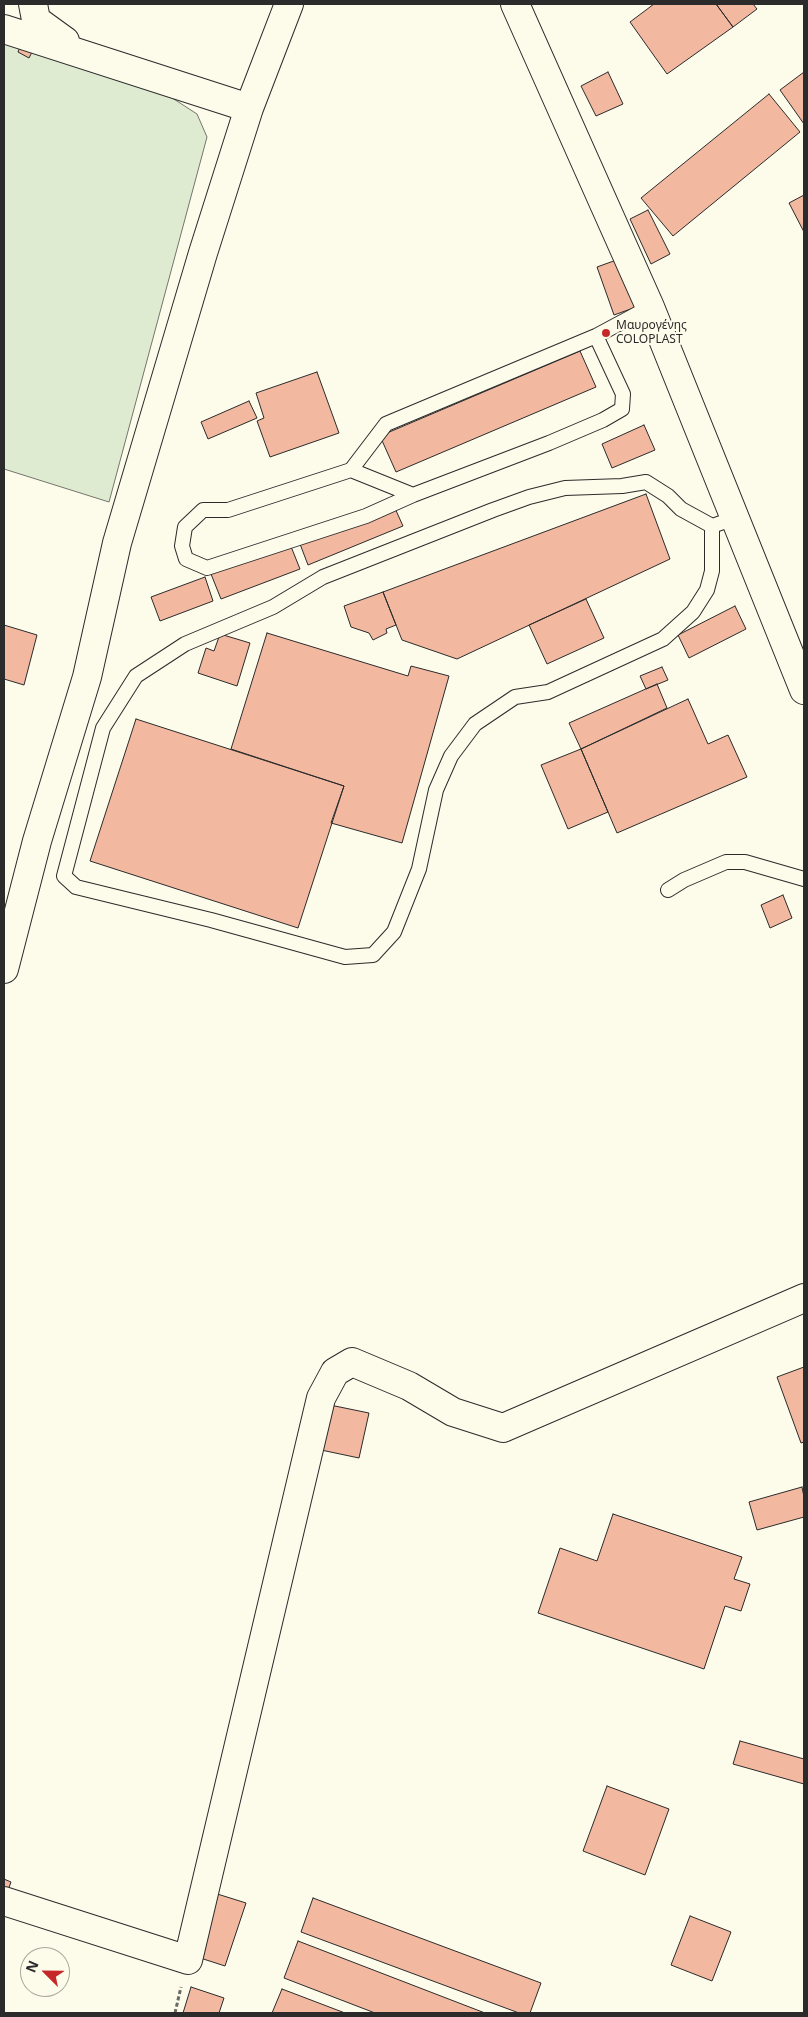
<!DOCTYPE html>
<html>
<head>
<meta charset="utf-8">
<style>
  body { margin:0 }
  #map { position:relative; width:808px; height:2017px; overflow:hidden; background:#fdfbea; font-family:"Noto Sans",sans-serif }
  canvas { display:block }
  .frame { position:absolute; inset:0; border:5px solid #2b2b2b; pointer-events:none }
  .north { position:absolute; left:20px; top:1947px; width:50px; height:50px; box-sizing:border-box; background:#fdfbea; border:1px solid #a9a89e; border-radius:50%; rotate:293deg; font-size:14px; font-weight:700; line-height:20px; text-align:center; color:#2b2b2b }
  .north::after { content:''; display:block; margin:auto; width:18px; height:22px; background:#c62828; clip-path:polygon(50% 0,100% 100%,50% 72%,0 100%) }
</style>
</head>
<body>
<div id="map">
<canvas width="808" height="2017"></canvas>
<div class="frame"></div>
<div class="north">N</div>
</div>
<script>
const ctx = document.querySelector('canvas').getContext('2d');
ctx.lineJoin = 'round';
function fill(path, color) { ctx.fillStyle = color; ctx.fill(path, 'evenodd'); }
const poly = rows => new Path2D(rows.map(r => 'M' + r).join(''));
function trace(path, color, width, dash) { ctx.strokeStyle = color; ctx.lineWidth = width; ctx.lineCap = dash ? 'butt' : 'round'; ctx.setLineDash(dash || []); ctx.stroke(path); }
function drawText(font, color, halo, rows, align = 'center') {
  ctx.font = font + ' "Noto Sans",sans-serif'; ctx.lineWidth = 4; ctx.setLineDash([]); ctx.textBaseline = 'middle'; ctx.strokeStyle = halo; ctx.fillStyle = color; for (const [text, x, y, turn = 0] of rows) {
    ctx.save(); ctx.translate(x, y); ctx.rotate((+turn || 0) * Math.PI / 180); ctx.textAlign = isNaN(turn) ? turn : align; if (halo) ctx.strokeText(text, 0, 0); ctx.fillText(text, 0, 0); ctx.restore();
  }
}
const green = poly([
  [4,31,163,92,197,114,207,137,109,502,4,469,4,31]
]);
const building = poly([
  [654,4,716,4,733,27,667,74,630,22,654,4],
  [716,4,753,4,757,9,733,27,716,4],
  [23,40,35,46,29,58,18,52,23,40],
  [608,72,623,104,596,116,581,86,608,72],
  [804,72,804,124,780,90,804,72],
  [769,94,800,132,673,236,641,198,769,94],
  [804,195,804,232,789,203,804,195],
  [648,210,670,254,651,264,630,219,648,210],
  [622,258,639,306,614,315,597,267,622,258],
  [580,351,596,387,396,472,380,436,580,351],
  [317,372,339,433,270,457,257,421,264,418,256,393,317,372],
  [249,401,257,418,208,439,201,422,249,401],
  [644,425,655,450,612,468,602,444,644,425],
  [646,494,670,559,457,659,402,640,383,592,646,494],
  [394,506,403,526,308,565,300,544,394,506],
  [290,544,300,569,221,599,211,574,290,544],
  [205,577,213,601,160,621,151,597,205,577],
  [383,592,396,625,386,629,387,633,373,640,369,633,351,627,344,606,383,592],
  [586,599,604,638,547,664,529,625,586,599],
  [735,606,746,629,689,658,678,635,735,606],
  [4,625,37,635,24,685,4,679,4,625],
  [267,633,408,676,411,666,449,676,402,843,331,823,344,786,231,749,267,633],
  [220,634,250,643,237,686,198,673,206,648,214,651,220,634],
  [662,667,668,680,646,689,640,676,662,667],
  [657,684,667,708,581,749,569,723,657,684],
  [688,699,708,744,728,735,747,777,617,833,581,749,688,699],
  [136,719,344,786,298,928,90,861,136,719],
  [581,749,608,812,568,829,541,765,581,749],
  [783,895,792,918,770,928,761,905,783,895],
  [804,1367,804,1442,801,1443,777,1377,804,1367],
  [330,1405,369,1413,359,1458,321,1450,330,1405],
  [802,1487,804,1497,804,1517,757,1530,749,1502,802,1487],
  [613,1514,742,1557,734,1579,750,1584,741,1611,725,1606,704,1669,538,1613,560,1548,597,1561,613,1514],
  [740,1741,804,1759,804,1784,733,1764,740,1741],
  [607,1786,669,1809,645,1875,583,1851,607,1786],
  [4,1879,11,1882,7,1893,4,1891,4,1879],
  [211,1892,246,1903,225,1966,191,1955,211,1892],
  [313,1898,541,1983,530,2013,519,2013,301,1932,313,1898],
  [690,1916,731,1932,712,1981,671,1965,690,1916],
  [298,1941,485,2013,375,2013,284,1978,298,1941],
  [191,1987,224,1998,219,2013,183,2013,191,1987],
  [282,1989,345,2013,272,2013,282,1989]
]);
const path = poly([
  [175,2013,181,1987]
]);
const service = poly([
  [596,336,623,394,622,409,603,420,549,443,413,495,366,516,207,568,186,559,182,546,185,527,203,510,228,510,351,470,386,424,596,336,650,307],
  [351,470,413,495],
  [712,526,712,571,707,590,693,612,663,639,548,692,515,697,475,724,451,756,436,790,419,869,394,932,373,955,345,957,211,920,76,887,64,876,103,728,136,676,185,644,273,607,323,577,493,510,529,497,565,488,622,486,646,482,668,496,681,509,712,526,735,518],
  [668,890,684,880,726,862,745,862,804,879]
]);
const minor = poly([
  [33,4,36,20,65,41],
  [515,4,650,307,804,690],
  [4,29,249,108],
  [4,969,37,841,87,677,117,543,203,253,249,108,289,4],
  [4,1901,188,1960,321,1398,335,1372,352,1362,409,1386,453,1412,503,1428,804,1298]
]);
const markers = [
  [606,333,5,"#c62828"]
];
const poiNames = [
  ["Μαυρογένης",616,326],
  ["COLOPLAST",616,340]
];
fill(green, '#deebd1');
trace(green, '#74746e', 1);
fill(building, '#f2b8a0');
trace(building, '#2b2b2b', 1);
trace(service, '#2b2b2b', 16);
trace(minor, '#2b2b2b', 30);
trace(path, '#6a6964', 3, [4, 2.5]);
trace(service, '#fdfbea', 14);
trace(minor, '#fdfbea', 28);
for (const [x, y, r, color] of markers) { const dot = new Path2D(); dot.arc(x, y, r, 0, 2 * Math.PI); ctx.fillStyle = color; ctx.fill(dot); trace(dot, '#fdfbea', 2); }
drawText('12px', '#2b2b2b', '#fdfbea', poiNames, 'left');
</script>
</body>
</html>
